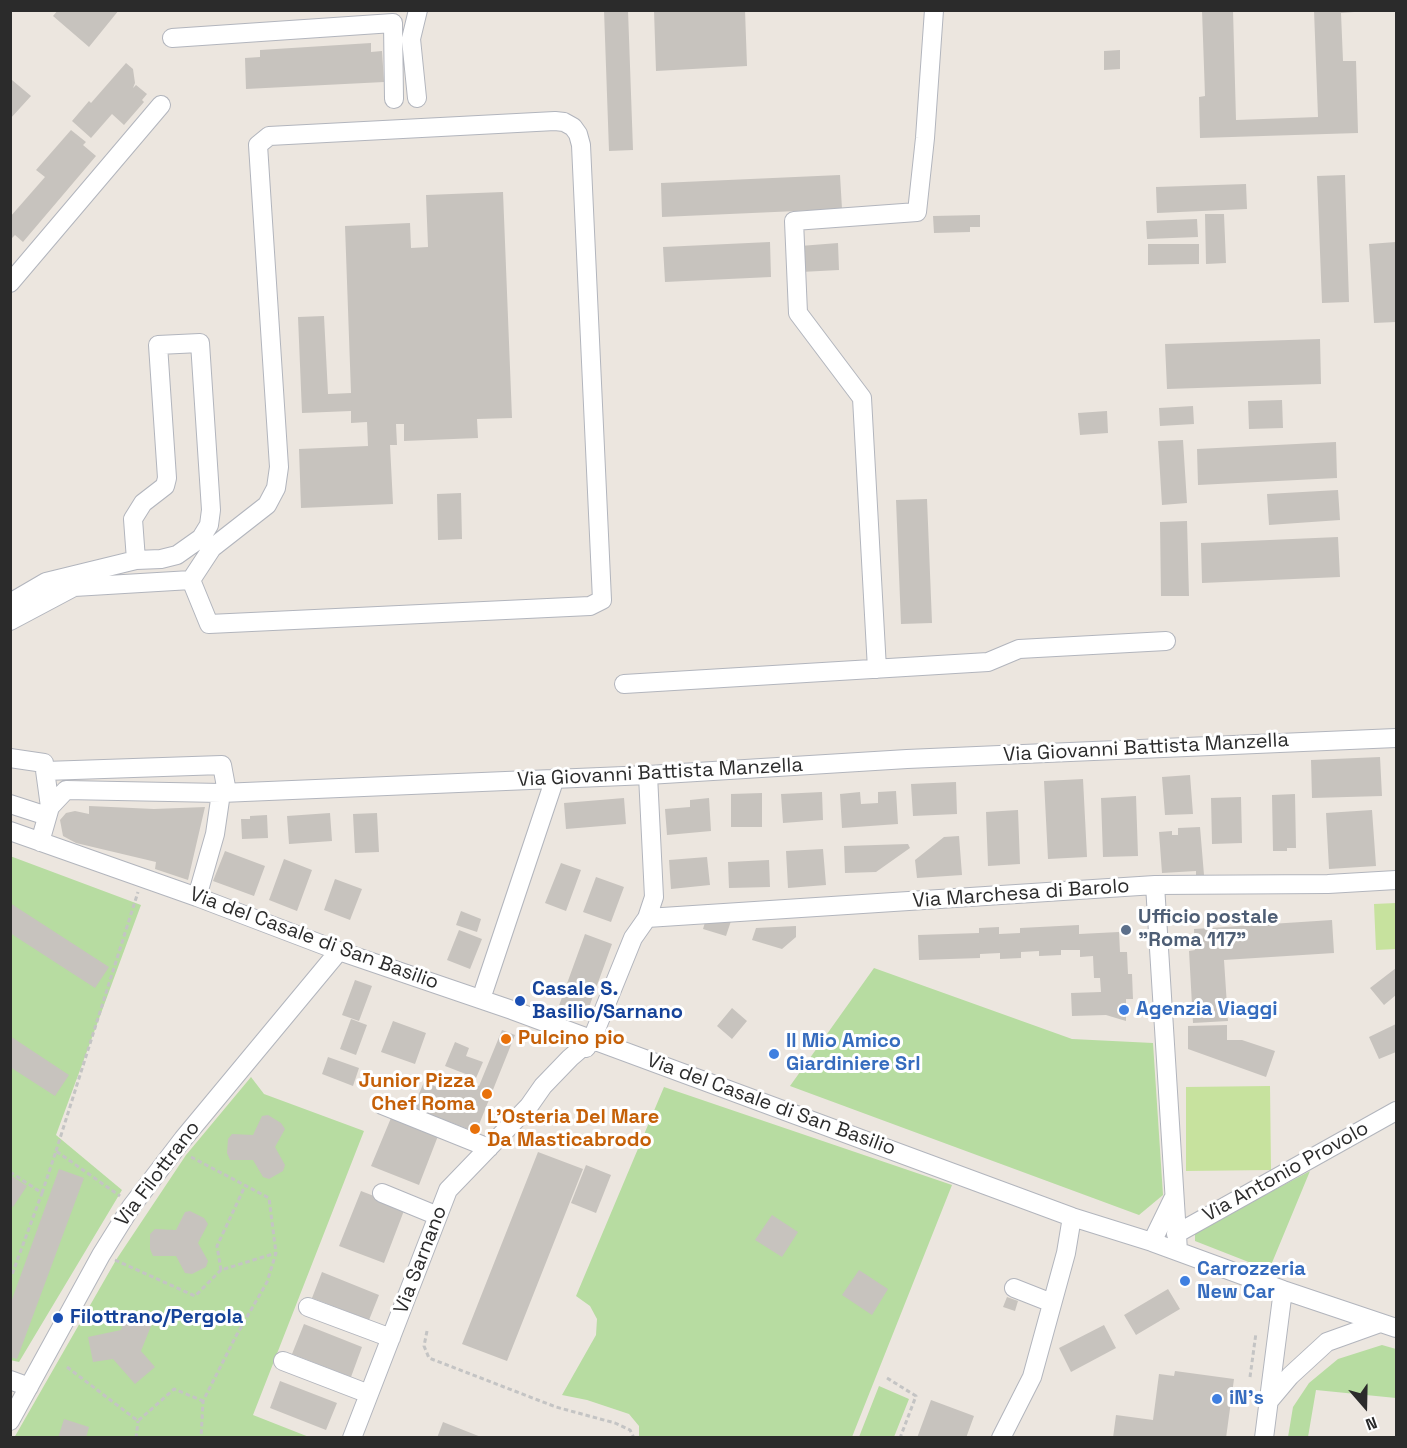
<!DOCTYPE html>
<html>
<head>
<meta charset="utf-8">
<style>
  body { margin:0 }
  #map { position:relative; width:1407px; height:1448px; overflow:hidden; background:#ece6df; font-family:"Space Grotesk",sans-serif }
  canvas { display:block }
  .frame { position:absolute; inset:0; border:12px solid #2b2b2b; pointer-events:none }
  .north { position:absolute; left:1335px; top:1376px; width:60px; height:60px; -webkit-text-stroke:4px #fff; paint-order:stroke; rotate:160deg; font-size:16px; font-weight:700; line-height:24px; text-align:center; color:#2b2b2b }
  .north::after { content:''; display:block; margin:auto; width:21px; height:27px; background:#2b2b2b; clip-path:polygon(50% 0,100% 100%,50% 72%,0 100%) }
</style>
</head>
<body>
<div id="map">
<canvas width="1407" height="1448"></canvas>
<div class="frame"></div>
<div class="north">N</div>
</div>
<script>
const ctx = document.querySelector('canvas').getContext('2d');
ctx.lineJoin = 'round';
function fill(path, color) { ctx.fillStyle = color; ctx.fill(path, 'evenodd'); }
const poly = rows => new Path2D(rows.map(r => 'M' + r).join(''));
function trace(path, color, width, dash) { ctx.strokeStyle = color; ctx.lineWidth = width; ctx.lineCap = dash ? 'butt' : 'round'; ctx.setLineDash(dash || []); ctx.stroke(path); }
function drawText(font, color, halo, rows, align = 'center') {
  ctx.font = font + ' "Space Grotesk",sans-serif'; ctx.lineWidth = 6; ctx.setLineDash([]); ctx.textBaseline = 'middle'; ctx.strokeStyle = halo; ctx.fillStyle = color; for (const [text, x, y, turn = 0] of rows) {
    ctx.save(); ctx.translate(x, y); ctx.rotate((+turn || 0) * Math.PI / 180); ctx.textAlign = isNaN(turn) ? turn : align; if (halo) ctx.strokeText(text, 0, 0); ctx.fillText(text, 0, 0); ctx.restore();
  }
}
const green = poly([
  [10,856,141,905,56,1135,122,1190,19,1362,10,1360],
  [874,968,1072,1039,1153,1043,1163,1195,1139,1215,790,1086],
  [251,1077,264,1094,364,1131,253,1415,309,1437,14,1438,116,1260,186,1155],
  [664,1087,952,1185,852,1437,639,1437,639,1426,629,1414,587,1400,562,1395,596,1335,597,1319,590,1306,576,1296],
  [1310,1171,1269,1270,1195,1241,1195,1232],
  [1382,1345,1396,1349,1396,1398,1316,1390,1308,1437,1288,1437,1293,1407,1309,1383,1338,1359],
  [879,1386,909,1399,894,1437,859,1437]
]);
const pitch = poly([
  [1396,903,1396,949,1376,950,1374,904],
  [1270,1086,1271,1170,1186,1171,1186,1087]
]);
const building = poly([
  [58,10,119,10,89,47,53,16],
  [604,10,628,10,633,150,609,151],
  [654,10,745,10,747,66,656,71],
  [1202,10,1233,10,1236,120,1318,117,1314,10,1354,10,1354,12,1341,13,1343,61,1356,61,1358,133,1200,138,1199,97,1205,96],
  [371,43,371,52,382,51,384,82,246,89,245,58,260,57,260,50],
  [1120,50,1120,69,1104,70,1104,51],
  [126,63,133,69,135,83,133,88,136,85,147,94,142,100,144,102,124,125,112,114,91,138,72,121,89,101,91,103],
  [12,80,31,96,10,119,10,82],
  [71,130,86,142,83,145,96,156,23,242,15,235,10,240,10,217,45,177,36,170],
  [840,175,842,209,662,217,661,183],
  [1345,175,1349,302,1322,303,1317,176],
  [1246,184,1247,209,1157,213,1156,187],
  [503,192,512,418,477,419,478,438,404,441,404,424,396,424,397,445,390,445,393,504,301,508,299,449,368,446,367,422,351,423,351,411,302,413,298,317,324,316,328,394,351,393,345,226,410,223,411,248,428,247,426,195],
  [1205,214,1224,214,1226,263,1206,264],
  [980,215,980,227,970,227,970,232,934,233,933,216],
  [1197,219,1198,237,1147,239,1146,221],
  [770,242,771,277,665,282,663,247],
  [1396,242,1396,264,1395,264,1396,322,1374,323,1369,244],
  [838,243,839,270,801,272,800,246],
  [1148,244,1199,244,1199,264,1148,265],
  [1320,339,1321,384,1167,389,1165,344],
  [1282,400,1283,428,1249,429,1248,401],
  [1193,406,1194,424,1160,426,1159,408],
  [1107,411,1108,433,1080,435,1078,413],
  [1183,440,1187,503,1162,505,1158,441],
  [1336,442,1337,478,1198,485,1197,449],
  [1338,490,1340,520,1269,525,1267,494],
  [461,493,462,539,438,540,437,494],
  [927,499,932,623,901,624,896,500],
  [1187,521,1189,596,1161,596,1160,522],
  [1338,537,1340,577,1202,583,1201,543],
  [1380,757,1382,796,1312,798,1311,760],
  [1190,775,1193,814,1165,815,1162,777],
  [1083,779,1087,857,1048,859,1044,781],
  [956,782,957,814,913,816,911,784],
  [896,791,898,824,842,828,840,794,860,792,861,804,878,803,878,792],
  [822,792,823,820,783,823,781,794],
  [762,793,762,827,731,827,731,794],
  [1295,794,1296,848,1287,848,1287,851,1273,851,1272,795],
  [1136,796,1138,856,1103,857,1101,798],
  [1241,797,1242,843,1212,844,1211,798],
  [624,798,626,824,566,829,564,803],
  [709,798,711,831,667,835,665,809,690,807,690,800],
  [89,806,154,809,205,807,188,880,155,869,156,862,76,843,63,836,60,820,66,813,75,811,89,814],
  [1018,810,1020,864,988,866,986,812],
  [1372,810,1376,866,1329,869,1326,813],
  [330,813,332,841,289,844,287,816],
  [377,813,379,852,355,853,353,814],
  [267,815,268,838,242,839,241,819,250,819,250,816],
  [1200,827,1204,875,1196,875,1196,871,1162,873,1159,832,1172,831,1172,835,1178,835,1178,828],
  [959,836,962,875,917,878,915,860,944,837],
  [908,844,910,848,876,872,845,873,844,846],
  [823,849,826,885,788,888,786,851],
  [225,851,265,866,254,896,213,881],
  [707,857,710,885,671,889,669,860],
  [284,859,312,870,297,911,269,900],
  [769,860,770,887,729,888,728,862],
  [561,863,581,870,566,911,545,903],
  [596,877,624,887,611,922,583,912],
  [335,879,362,889,350,920,324,910],
  [10,903,109,967,95,988,10,933],
  [461,911,481,919,477,932,456,925],
  [732,918,726,936,703,929,706,919],
  [1332,920,1334,953,1224,960,1228,1021,1193,1023,1189,951,1195,950,1194,929],
  [1079,925,1079,934,1119,932,1120,952,1127,952,1128,974,1132,974,1133,999,1126,999,1126,1021,1106,1015,1072,1016,1071,993,1101,992,1100,978,1094,978,1093,956,1080,957,1080,950,1061,950,1061,955,1039,956,1039,951,1021,952,1021,958,1000,959,1000,953,980,954,980,958,919,960,918,935,979,933,979,928,999,927,999,934,1020,933,1020,928],
  [796,926,796,937,782,949,752,940,756,928],
  [459,930,482,939,470,969,447,960],
  [585,934,612,944,584,1021,557,1011],
  [1396,968,1396,995,1384,1005,1370,988],
  [355,980,372,986,359,1021,342,1015],
  [732,1008,747,1021,732,1039,717,1026],
  [351,1019,367,1025,356,1055,340,1049],
  [393,1021,426,1033,415,1064,381,1052],
  [1396,1024,1396,1052,1379,1059,1369,1037],
  [1227,1025,1227,1040,1242,1040,1275,1051,1266,1077,1188,1049,1188,1026],
  [502,1030,515,1035,476,1132,413,1108,424,1082,442,1089,448,1074,479,1086],
  [10,1036,69,1075,55,1096,10,1067],
  [455,1042,469,1048,466,1056,483,1062,476,1078,445,1066],
  [328,1057,359,1068,353,1086,322,1074],
  [268,1115,281,1123,285,1129,275,1147,285,1165,283,1171,269,1179,263,1177,253,1160,230,1160,227,1153,228,1139,232,1134,253,1135,262,1116],
  [391,1118,438,1136,419,1185,371,1166],
  [538,1152,583,1169,507,1361,462,1344],
  [586,1165,611,1175,596,1213,571,1203],
  [59,1169,84,1178,17,1359,10,1357,10,1305],
  [10,1175,27,1186,13,1207,10,1205],
  [361,1191,405,1208,384,1263,339,1246],
  [190,1211,204,1218,208,1224,198,1243,208,1261,206,1267,192,1274,185,1273,176,1256,153,1256,150,1249,150,1234,155,1229,176,1230,185,1212],
  [772,1215,798,1232,782,1257,755,1240],
  [859,1270,888,1289,872,1315,842,1295],
  [322,1272,379,1295,369,1320,312,1298],
  [1168,1289,1180,1309,1136,1335,1124,1315],
  [1007,1297,1018,1301,1015,1311,1003,1307],
  [127,1312,153,1321,141,1351,155,1367,135,1384,113,1359,93,1362,88,1337,121,1330],
  [304,1324,362,1347,351,1377,292,1354],
  [1104,1325,1116,1348,1071,1372,1059,1348],
  [1175,1371,1234,1379,1226,1438,1113,1438,1116,1415,1153,1420,1159,1374,1174,1376],
  [280,1381,337,1403,326,1430,270,1408],
  [931,1400,974,1416,966,1438,917,1438],
  [64,1419,89,1427,86,1438,58,1438],
  [443,1422,481,1437,481,1438,437,1438]
]);
const path = poly([
  [56,1151,138,892],
  [191,1157,269,1198,276,1253,267,1282,236,1336,203,1401,201,1438],
  [10,1172,42,1193,10,1280],
  [42,1193,56,1151,120,1196],
  [115,1260,195,1296,221,1270,276,1253],
  [221,1270,217,1246,245,1186],
  [427,1331,424,1346,429,1358,556,1407,615,1423,630,1430,634,1438],
  [67,1367,138,1421,174,1389,203,1401],
  [1250,1377,1256,1333],
  [887,1378,916,1396,900,1438],
  [136,1438,138,1421]
]);
const minor = poly([
  [172,38,393,23,394,99],
  [417,98,411,39,418,10],
  [555,121,564,122,573,127,578,134,581,145,602,600,590,606,209,624,191,580,212,548,267,505,276,488,279,467,258,145,269,136,555,121],
  [10,283,161,105],
  [10,603,46,582,136,560,161,559,177,555,201,538,209,525,211,510,200,343,158,345,167,478,165,486,143,503,133,519,136,560],
  [10,621,74,587,191,580],
  [877,669,862,398,798,313,794,221,917,212,925,138,934,10],
  [624,684,988,662,1019,649,1166,641],
  [10,758,44,763,50,807],
  [45,771,222,765,227,792],
  [10,804,47,816],
  [10,831,197,897,339,951,512,1010,1072,1217,1152,1242,1283,1290,1396,1328],
  [40,842,50,807,66,790,221,793,648,775,907,759,1396,738],
  [1155,885,1178,1251],
  [197,897,215,834,221,793],
  [647,918,1155,885,1328,884,1396,880],
  [481,999,555,778],
  [586,1048,592,1039,633,938,647,918,654,897,648,775],
  [382,1105,489,1148],
  [382,1193,438,1216],
  [1176,1234,1396,1111],
  [1152,1242,1173,1199],
  [1014,1288,1052,1303],
  [308,1307,391,1338],
  [283,1361,369,1394],
  [10,1380,29,1387],
  [1269,1401,1290,1376,1327,1342,1380,1323],
  [10,1421,101,1255,131,1207,183,1139,339,951],
  [352,1438,448,1190,529,1106,543,1086,570,1058,592,1039],
  [1001,1438,1032,1377,1066,1253,1072,1217],
  [1264,1438,1283,1290]
]);
const markers = [
  [1126,930,6,"#5c6f8a"],
  [520,1001,6,"#1a4fb4"],
  [1124,1010,6,"#3f7fe0"],
  [506,1039,6,"#e8710a"],
  [774,1054,6,"#3f7fe0"],
  [487,1094,6,"#e8710a"],
  [475,1129,6,"#e8710a"],
  [1185,1281,6,"#3f7fe0"],
  [58,1318,6,"#1a4fb4"],
  [1217,1399,6,"#3f7fe0"]
];
const streetNames = [
  ["Via Giovanni Battista Manzella",1146,748,-3],
  ["Via Giovanni Battista Manzella",660,773,-3],
  ["Via Marchesa di Barolo",1021,894,-4],
  ["Via del Casale di San Basilio",314,939,20],
  ["Via del Casale di San Basilio",771,1105,20],
  ["Via Antonio Provolo",1286,1172,-29],
  ["Via Filottrano",158,1174,-53],
  ["Via Sarnano",421,1260,-69]
];
const serviceNames = [
  ["Ufficio postale",1138,918],
  ["\"Roma 117\"",1138,941]
];
const transitNames = [
  ["Casale S.",532,990],
  ["Basilio/Sarnano",532,1013],
  ["Filottrano/Pergola",70,1318]
];
const shopNames = [
  ["Agenzia Viaggi",1136,1010],
  ["Il Mio Amico",786,1042],
  ["Giardiniere Srl",786,1065],
  ["Carrozzeria",1197,1270],
  ["New Car",1197,1293],
  ["iN's",1229,1399]
];
const foodNames = [
  ["Pulcino pio",518,1039],
  ["Junior Pizza",475,1082,"right"],
  ["Chef Roma",475,1105,"right"],
  ["L'Osteria Del Mare",487,1118],
  ["Da Masticabrodo",487,1141]
];
fill(green, '#b7dca1');
fill(pitch, '#c7e29e');
fill(building, '#c7c3be');
trace(minor, '#b2b5bd', 20);
trace(path, '#c4c4c4', 3, [4.5, 3]);
trace(minor, '#fff', 18);
for (const [x, y, r, color] of markers) { const dot = new Path2D(); dot.arc(x, y, r, 0, 2 * Math.PI); ctx.fillStyle = color; ctx.fill(dot); trace(dot, '#fff', 2); }
drawText('20px', '#2b2b2b', '#fff', streetNames);
drawText('bold 20px', '#4e5e75', '#fff', serviceNames, 'left');
drawText('bold 20px', '#164399', '#fff', transitNames, 'left');
drawText('bold 20px', '#366cbe', '#fff', shopNames, 'left');
drawText('bold 20px', '#c56008', '#fff', foodNames, 'left');
</script>
</body>
</html>
